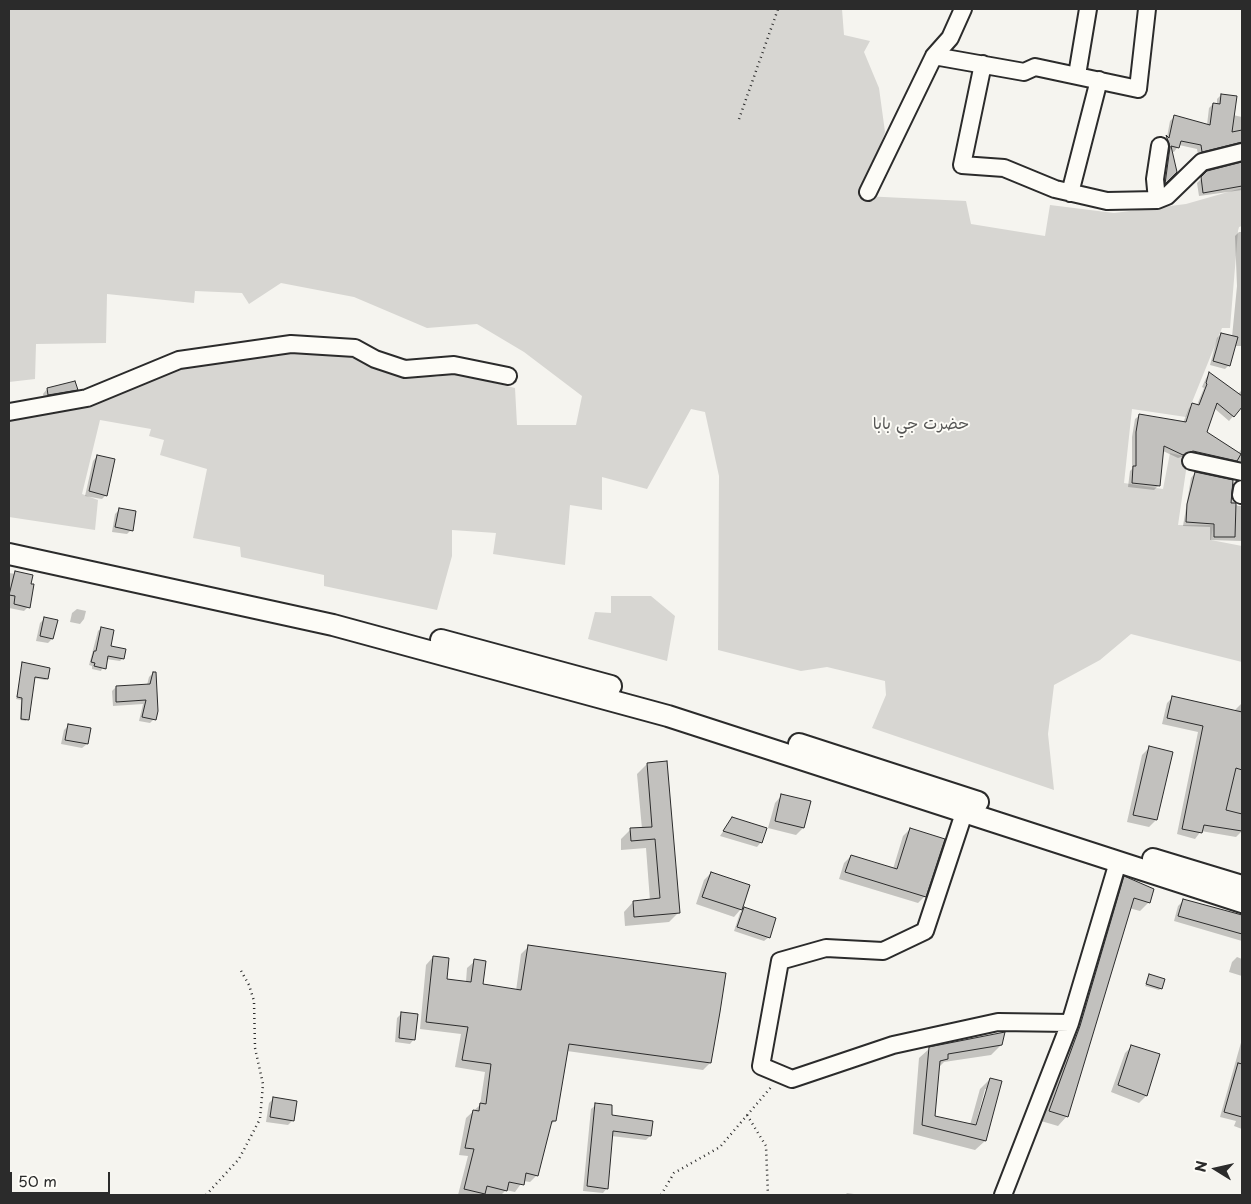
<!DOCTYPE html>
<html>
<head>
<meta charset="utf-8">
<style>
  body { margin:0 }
  #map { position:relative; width:1251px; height:1204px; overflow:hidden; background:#f5f4ef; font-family:"Playpen Sans",sans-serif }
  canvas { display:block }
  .frame { position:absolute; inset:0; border:10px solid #2b2b2b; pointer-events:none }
  .north { position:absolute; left:1191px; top:1144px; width:50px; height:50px; -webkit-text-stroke:4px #fdfcf7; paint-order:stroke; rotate:280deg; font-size:14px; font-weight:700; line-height:20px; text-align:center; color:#2b2b2b }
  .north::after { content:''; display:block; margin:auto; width:18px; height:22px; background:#2b2b2b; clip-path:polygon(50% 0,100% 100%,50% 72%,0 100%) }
  .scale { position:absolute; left:10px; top:1172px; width:100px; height:22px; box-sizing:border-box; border:2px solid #2b2b2b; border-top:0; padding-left:6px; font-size:15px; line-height:18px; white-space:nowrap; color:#2b2b2b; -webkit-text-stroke:4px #fdfcf7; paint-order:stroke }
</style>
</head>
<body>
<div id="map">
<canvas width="1251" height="1204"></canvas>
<div class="frame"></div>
<div class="north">N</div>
<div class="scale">50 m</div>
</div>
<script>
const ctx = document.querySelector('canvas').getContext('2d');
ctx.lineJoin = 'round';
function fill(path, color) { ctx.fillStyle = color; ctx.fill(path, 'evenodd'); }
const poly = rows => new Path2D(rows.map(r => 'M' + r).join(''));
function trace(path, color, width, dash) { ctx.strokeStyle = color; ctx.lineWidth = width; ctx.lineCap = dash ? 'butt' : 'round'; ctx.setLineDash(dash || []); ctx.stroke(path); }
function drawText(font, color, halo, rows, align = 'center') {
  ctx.font = font + ' "Playpen Sans","Playpen Sans Arabic",sans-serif'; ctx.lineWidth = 4; ctx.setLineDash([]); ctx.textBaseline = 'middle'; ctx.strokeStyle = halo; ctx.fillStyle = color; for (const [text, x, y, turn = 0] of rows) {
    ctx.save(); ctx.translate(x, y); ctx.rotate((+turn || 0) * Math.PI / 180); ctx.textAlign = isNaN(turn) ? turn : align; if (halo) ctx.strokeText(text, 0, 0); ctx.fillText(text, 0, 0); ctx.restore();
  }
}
const green = poly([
  [9,9,842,9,844,35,870,41,864,52,879,88,885,132,863,196,966,201,971,224,1045,236,1050,205,1114,213,1186,204,1242,188,1242,226,1239,227,1238,231,1230,328,1222,328,1186,417,1132,409,1124,483,1163,489,1170,453,1188,457,1178,525,1213,525,1211,540,1242,546,1242,662,1131,634,1100,660,1054,685,1048,734,1054,790,872,728,886,695,885,681,827,667,801,671,718,650,719,476,705,412,691,409,647,489,602,477,602,510,570,505,565,565,493,554,496,533,452,530,452,556,437,610,324,586,324,575,241,557,240,547,193,538,207,469,160,455,164,440,149,436,151,429,100,420,82,494,98,500,95,530,9,517,9,419,182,366,289,353,331,353,354,358,402,375,437,377,452,373,515,388,517,425,576,425,582,396,524,352,477,324,427,328,354,297,281,283,249,304,242,293,195,291,194,303,107,294,106,343,36,344,35,379,9,382],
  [611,596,651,596,675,616,667,661,588,639,595,612,611,613]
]);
const shadow = poly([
  [1221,95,1233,115,1242,117,1242,148,1235,146,1198,155,1197,149,1179,145,1174,152,1171,151,1176,172,1162,185,1163,141,1167,137,1170,121,1174,117,1207,125,1209,108,1213,104,1217,105,1217,99],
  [1242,163,1242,190,1199,196,1197,183,1208,172],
  [1239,232,1242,232,1242,346,1234,346,1229,365,1225,369,1210,365,1217,338,1221,334,1232,337,1237,286,1235,236],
  [1210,373,1238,394,1242,390,1242,406,1229,421,1214,408,1206,433,1238,454,1242,448,1242,468,1188,455,1178,458,1163,451,1159,485,1154,490,1128,487,1130,471,1132,469,1132,437,1135,419,1140,415,1183,423,1189,408,1193,404,1197,405,1204,388,1202,387,1206,378],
  [47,389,76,389,72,394,44,399,43,394],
  [97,456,106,495,102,499,85,496,93,461],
  [1195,473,1234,482,1231,487,1230,499,1238,506,1242,506,1242,541,1210,540,1210,527,1183,526,1191,478],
  [120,509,131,530,127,534,112,532,115,514],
  [9,573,31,576,28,607,24,611,9,608],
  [77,609,86,611,84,619,80,624,70,622,72,613],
  [45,618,52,639,48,643,36,641,40,623],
  [101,628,109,647,123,658,120,661,106,659,101,671,92,669,92,666,89,665,98,631],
  [23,663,47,679,45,680,34,678,26,721,20,720,21,700,16,699],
  [153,673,154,719,150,723,139,721,143,704,113,706,112,691,116,687,147,685,149,677],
  [1173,697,1234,711,1242,703,1242,831,1236,837,1201,831,1195,839,1177,834,1198,732,1162,724,1167,703],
  [69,725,89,729,87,744,82,748,61,744,64,730],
  [1150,747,1156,820,1149,827,1127,822,1142,755],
  [666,763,679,912,669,922,625,926,624,912,633,902,650,901,646,848,621,850,621,839,630,830,642,829,637,774,647,764],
  [782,795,809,802,803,828,796,835,768,828,775,803],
  [732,818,761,842,757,847,720,836],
  [910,829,925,896,918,903,839,879,844,863,851,856,893,869,903,836],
  [711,873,741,909,734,917,696,904,704,880],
  [1124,878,1149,902,1140,911,1129,908,1067,1116,1058,1126,1041,1121,1071,1036,1115,887],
  [1183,901,1242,916,1242,941,1174,921,1178,906],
  [744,908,769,937,764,941,734,931,740,913],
  [528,947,710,1063,703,1070,567,1051,555,1121,549,1126,537,1175,530,1182,523,1181,515,1192,506,1190,501,1195,458,1195,468,1156,459,1155,466,1118,480,1105,485,1072,455,1067,461,1034,420,1029,426,965,433,957,445,980,466,982,467,968,475,961,481,985,516,991,521,954],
  [1237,957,1242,959,1242,976,1229,972,1232,962],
  [1150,975,1161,988,1159,990,1145,986],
  [402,1013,414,1039,410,1044,395,1042,397,1018],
  [1242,1039,1242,1129,1234,1126,1236,1121,1220,1117],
  [1001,1045,991,1055,944,1062,938,1068,934,1117,970,1125,980,1089,990,1079,985,1141,975,1150,913,1134,919,1058,929,1049],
  [985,1089,988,1089,976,1132,974,1131],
  [1132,1046,1158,1055,1146,1096,1139,1103,1111,1092,1125,1053],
  [274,1098,296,1102,292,1121,288,1125,266,1122,269,1103],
  [596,1105,610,1117,650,1136,646,1140,611,1136,607,1188,603,1193,583,1191,591,1109],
  [847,1193,861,1195,845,1195]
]);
const building = poly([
  [1221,94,1237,96,1232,132,1242,130,1242,142,1202,152,1201,145,1181,141,1179,148,1171,146,1177,172,1165,184,1170,147,1166,135,1169,138,1174,115,1210,125,1213,103,1220,104,1221,94],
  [1242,162,1242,186,1203,193,1201,177,1207,171,1242,162],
  [1221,333,1238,337,1230,366,1213,361,1221,333],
  [1209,372,1242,396,1242,407,1234,417,1217,403,1207,432,1241,454,1237,461,1193,451,1183,455,1164,446,1160,486,1132,483,1133,466,1136,466,1136,432,1139,414,1186,422,1192,403,1199,405,1207,384,1206,383,1209,372],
  [75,381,78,390,48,395,47,388,75,381],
  [97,455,115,459,107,496,89,491,97,455],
  [1195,472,1233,480,1231,503,1236,503,1235,537,1214,537,1214,524,1186,522,1187,504,1195,472],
  [119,508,136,511,133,531,115,527,119,508],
  [15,571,33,575,31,584,34,584,30,608,14,604,15,596,9,595,15,571],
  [44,617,58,620,53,639,40,636,44,617],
  [101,627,114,630,111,646,126,649,124,659,108,656,106,669,94,666,95,663,91,662,94,651,96,651,101,627],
  [22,662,50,668,48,679,35,677,29,720,21,719,22,698,17,697,22,662],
  [153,672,156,672,158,711,156,720,142,717,146,700,116,702,116,686,150,684,153,672],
  [1172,696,1242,712,1242,770,1236,768,1226,810,1242,814,1242,831,1204,825,1202,833,1182,829,1203,726,1167,718,1172,696],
  [68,724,91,728,88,744,65,740,68,724],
  [1149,746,1173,752,1157,820,1133,815,1149,746],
  [667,761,680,913,634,917,633,901,660,898,655,839,631,841,630,828,652,827,647,763,667,761],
  [781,794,811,801,804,828,775,821,781,794],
  [732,817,767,828,762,843,723,831,732,817],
  [910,828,945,839,926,897,845,872,851,855,897,869,910,828],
  [711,872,750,885,742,910,702,897,711,872],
  [1124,876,1154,889,1150,903,1134,898,1068,1117,1049,1111,1080,1026,1124,876],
  [1183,899,1242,915,1242,934,1178,916,1183,899],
  [744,907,776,918,770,938,737,927,744,907],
  [528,945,726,973,720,1012,711,1063,569,1044,556,1121,552,1121,538,1176,526,1173,524,1185,509,1182,507,1191,487,1186,485,1194,464,1189,474,1149,465,1148,473,1110,479,1111,480,1103,486,1104,491,1064,462,1060,468,1027,426,1022,433,956,449,958,447,979,471,982,474,959,486,961,483,984,521,990,528,945],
  [1149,974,1165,979,1162,989,1146,984,1149,974],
  [401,1012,418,1014,415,1040,399,1038,401,1012],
  [1005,1032,1002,1045,948,1054,948,1059,940,1061,935,1116,976,1125,990,1078,1002,1081,986,1141,922,1125,929,1047,1005,1032],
  [1131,1045,1160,1054,1147,1096,1118,1085,1131,1045],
  [1238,1063,1242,1064,1242,1117,1224,1112,1238,1063],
  [273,1097,297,1101,294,1121,270,1117,273,1097],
  [595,1103,612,1105,612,1115,653,1121,651,1136,613,1131,608,1189,587,1186,595,1103]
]);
const path = poly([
  [739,119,778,9],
  [747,1115,766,1146,768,1195],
  [206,1195,239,1159,260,1119,263,1084,255,1048,254,1001,249,985,240,969],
  [661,1195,674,1173,720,1147,772,1086]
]);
const minor = poly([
  [934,56,1024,72,1035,67,1138,89,1147,9],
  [983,64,962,165,1004,168,1055,189,1107,201,1157,200,1167,196,1202,162,1242,152],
  [1077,75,1088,9],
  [868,192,934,56,950,38,963,9],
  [1070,193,1099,80],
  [1157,200,1155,179,1160,146],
  [9,412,87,398,179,360,291,344,355,348,375,359,405,369,454,365,508,376],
  [1191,461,1242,472],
  [1241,495,1242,489],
  [968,801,925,931,883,951,826,948,780,961,761,1066,792,1079,893,1045,998,1022,1070,1023],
  [1003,1195,1070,1023,1118,862]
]);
const major = poly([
  [9,554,333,625,668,716,1242,902],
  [441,640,611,686],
  [799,744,978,802],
  [1153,859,1242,886]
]);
const parkNames = [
  ["حضرت جي بابا",921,425]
];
fill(green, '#d7d6d2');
fill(shadow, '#0003');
fill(building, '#c2c1be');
trace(building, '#2b2b2b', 1);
trace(minor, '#2b2b2b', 20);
trace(major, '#2b2b2b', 24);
trace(path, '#2b2b2b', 2.5, [1, 4]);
trace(minor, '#fdfcf7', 16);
trace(major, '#fdfcf7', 20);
drawText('16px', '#565655', '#fdfcf7', parkNames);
</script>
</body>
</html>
